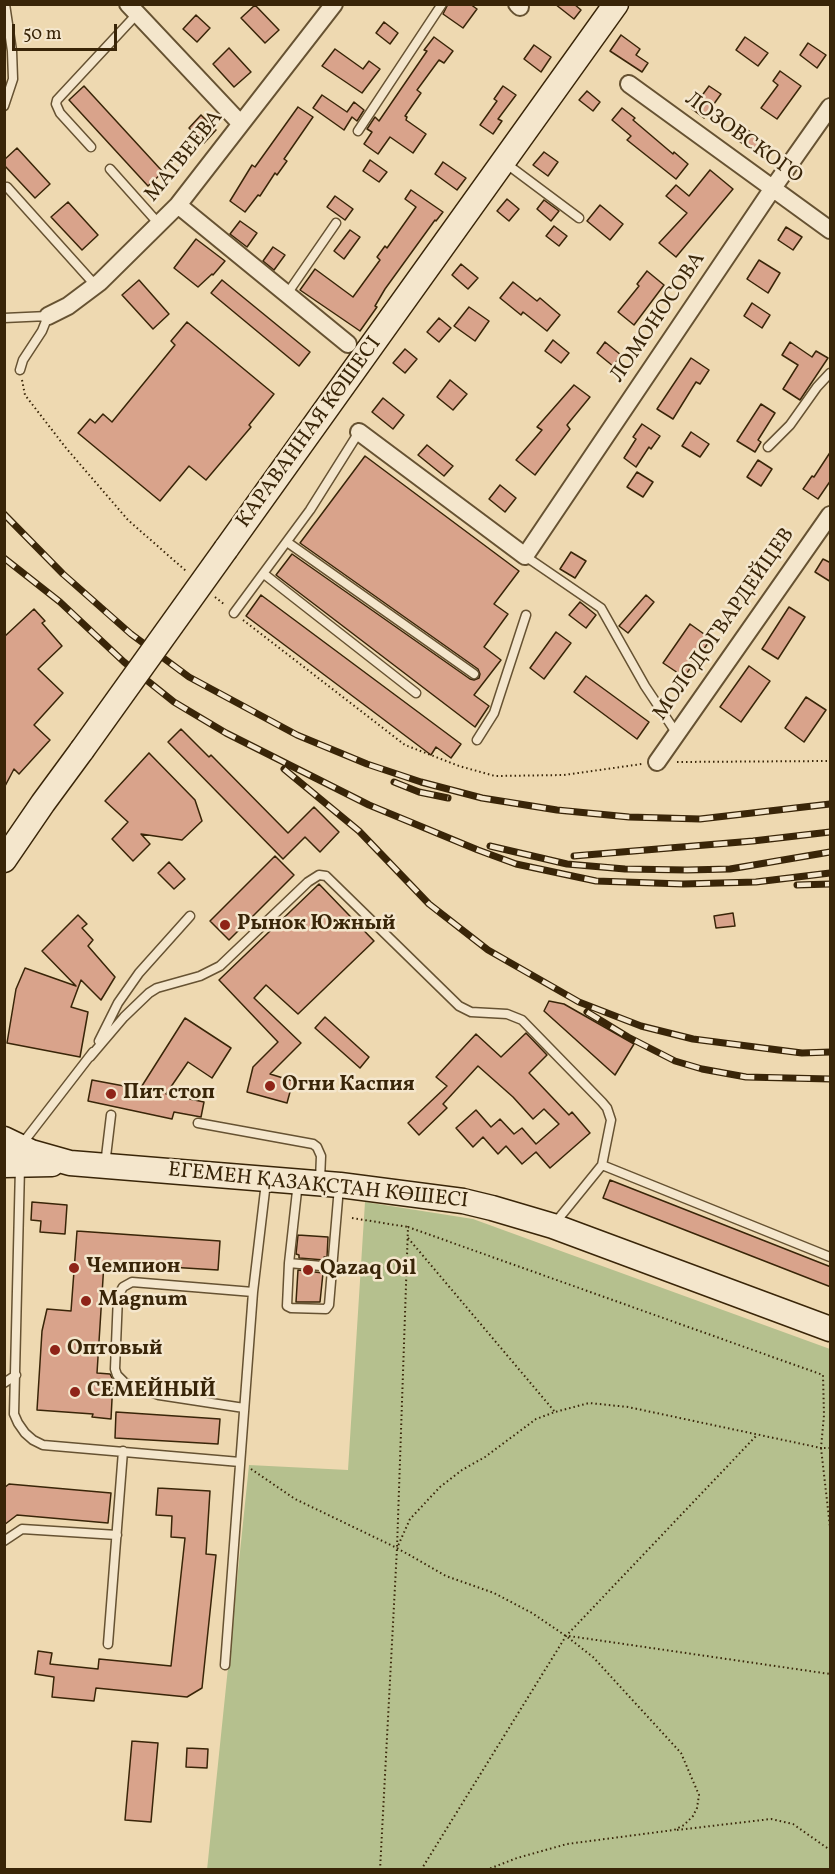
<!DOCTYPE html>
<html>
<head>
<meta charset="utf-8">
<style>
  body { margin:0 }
  #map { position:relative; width:835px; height:1874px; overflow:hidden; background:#eed9b1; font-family:Vollkorn,serif }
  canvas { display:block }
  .frame { position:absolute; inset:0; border:6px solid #392508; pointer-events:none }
  .scale { position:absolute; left:12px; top:24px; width:105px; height:27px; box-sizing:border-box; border:3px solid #392508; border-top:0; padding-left:8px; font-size:18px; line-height:21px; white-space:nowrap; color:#392508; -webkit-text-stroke:4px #f4e6cc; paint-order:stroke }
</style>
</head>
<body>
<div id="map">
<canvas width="835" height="1874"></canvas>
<div class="frame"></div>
<div class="scale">50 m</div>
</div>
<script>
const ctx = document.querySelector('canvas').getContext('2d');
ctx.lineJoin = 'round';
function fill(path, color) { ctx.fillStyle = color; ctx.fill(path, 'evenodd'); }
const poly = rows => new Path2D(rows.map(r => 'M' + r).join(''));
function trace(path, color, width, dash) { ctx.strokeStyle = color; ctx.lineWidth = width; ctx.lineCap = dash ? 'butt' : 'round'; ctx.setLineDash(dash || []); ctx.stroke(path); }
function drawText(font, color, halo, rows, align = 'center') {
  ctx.font = font + ' Vollkorn,serif'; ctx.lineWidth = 5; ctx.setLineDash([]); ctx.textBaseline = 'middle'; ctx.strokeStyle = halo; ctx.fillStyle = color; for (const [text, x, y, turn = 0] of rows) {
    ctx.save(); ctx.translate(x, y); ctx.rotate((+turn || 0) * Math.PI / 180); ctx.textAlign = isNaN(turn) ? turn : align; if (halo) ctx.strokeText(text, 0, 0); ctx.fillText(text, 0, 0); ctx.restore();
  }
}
const green = poly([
  [365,1202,473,1219,830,1349,830,1869,207,1870,249,1465,348,1470]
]);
const building = poly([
  [448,4,470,4,477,9,463,28,443,14,448,4],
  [555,4,574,4,581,10,574,19,555,4],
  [255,5,279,30,265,43,241,18,255,5],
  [196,15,210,28,197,42,183,29,196,15],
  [384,22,398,33,390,44,376,33,384,22],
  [621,35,640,49,636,55,648,63,642,72,610,51,621,35],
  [434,37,453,51,444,63,439,60,417,90,421,93,405,116,407,117,406,120,426,134,413,153,390,137,378,154,364,144,372,132,367,129,375,117,379,121,427,51,424,50,434,37],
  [745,37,768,53,758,66,736,50,745,37],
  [808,43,826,55,817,68,800,55,808,43],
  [534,45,551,57,541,72,524,59,534,45],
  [229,48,251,72,234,87,213,64,229,48],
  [335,49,363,69,369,61,380,69,362,93,322,66,335,49],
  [780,71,801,86,777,119,761,108,778,85,773,81,780,71],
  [84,86,163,172,148,186,69,100,84,86],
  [503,86,516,95,498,119,502,121,493,134,480,125,497,101,494,99,503,86],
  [709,86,721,94,704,118,692,109,709,86],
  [587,91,600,102,593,111,579,100,587,91],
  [322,95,347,112,354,102,364,110,357,121,352,117,344,130,313,108,322,95],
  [298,107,313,117,284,159,287,161,277,175,275,173,260,196,258,195,245,212,230,201,252,165,255,167,298,107],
  [622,108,635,118,633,120,673,154,674,152,688,164,676,179,627,140,631,136,612,120,622,108],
  [201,115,216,130,204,143,189,128,201,115],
  [745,128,762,140,754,152,736,139,745,128],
  [17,148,50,184,35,198,4,165,4,160,17,148],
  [544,152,558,162,548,176,533,165,544,152],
  [370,160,387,172,379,182,363,171,370,160],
  [443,162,466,178,457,190,435,174,443,162],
  [710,170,733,189,676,257,659,243,687,213,666,196,676,185,689,196,710,170],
  [411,190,443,212,436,221,435,220,385,289,375,306,377,307,360,331,300,290,315,269,353,297,380,260,377,257,385,246,387,248,416,207,405,199,411,190],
  [335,196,353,209,345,220,327,207,335,196],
  [507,199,519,209,509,221,497,211,507,199],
  [544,200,559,211,551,221,537,209,544,200],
  [68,202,98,235,82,250,51,217,68,202],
  [600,205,623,224,610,240,587,221,600,205],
  [240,221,257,233,247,247,230,234,240,221],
  [554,226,567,236,559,246,546,236,554,226],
  [786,227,802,237,793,250,778,240,786,227],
  [350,230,360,237,344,259,334,251,350,230],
  [196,239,225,261,213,275,212,274,198,287,174,268,196,239],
  [273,247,285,255,274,270,263,261,273,247],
  [759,260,780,273,768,293,747,279,759,260],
  [461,264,478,278,468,289,452,275,461,264],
  [647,271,664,285,634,325,618,312,639,286,637,284,647,271],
  [139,280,169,314,153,329,122,295,139,280],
  [222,280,310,352,299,366,211,293,222,280],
  [513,282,537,301,540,298,560,315,547,331,523,312,521,315,500,298,513,282],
  [752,303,770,315,762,328,744,316,752,303],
  [469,307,489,321,475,341,454,326,469,307],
  [439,318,451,328,439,342,427,332,439,318],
  [187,322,274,394,249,425,251,427,206,480,189,466,160,501,78,433,90,419,95,423,103,414,112,422,175,345,171,341,187,322],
  [553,340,569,353,561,363,545,351,553,340],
  [605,342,621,355,613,366,597,353,605,342],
  [790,342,812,357,816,351,828,358,800,400,783,389,798,365,782,355,790,342],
  [405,349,417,359,405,373,393,363,405,349],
  [691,358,709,370,700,384,696,382,673,419,657,409,691,358],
  [450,380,467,394,453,410,437,397,450,380],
  [574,385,590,397,567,425,570,429,535,475,516,460,542,430,537,427,574,385],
  [383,398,404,415,393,429,372,412,383,398],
  [761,404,775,413,758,440,761,442,755,452,737,441,761,404],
  [642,424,660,436,651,449,649,447,636,467,624,458,636,439,633,437,642,424],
  [691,432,709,444,700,457,682,446,691,432],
  [427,445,453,466,444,476,418,455,427,445],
  [831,451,831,480,818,499,803,489,812,476,814,477,831,451],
  [365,456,519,571,494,604,508,614,484,647,501,660,474,695,489,706,475,727,276,575,292,554,470,679,474,680,479,678,480,674,478,669,300,543,365,456],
  [758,460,772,469,761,486,747,477,758,460],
  [637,472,653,482,643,497,627,487,637,472],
  [500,485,516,498,505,512,489,499,500,485],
  [571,552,586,561,575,578,560,569,571,552],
  [823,559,831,563,831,582,815,572,823,559],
  [261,595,461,744,451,758,436,747,431,755,246,616,261,595],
  [646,595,654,602,628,633,619,626,646,595],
  [580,602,596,615,586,628,569,615,580,602],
  [789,607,805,617,778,659,762,649,789,607],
  [34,609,45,621,42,623,62,646,38,669,63,693,34,725,50,740,19,774,14,769,4,788,4,637,34,609],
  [690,624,711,639,684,677,663,663,690,624],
  [556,632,571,643,544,679,530,668,556,632],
  [749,666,770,681,741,722,720,707,749,666],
  [586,676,649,722,637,739,574,692,586,676],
  [806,697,826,710,804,742,785,728,806,697],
  [181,729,209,757,211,755,288,833,314,807,339,832,320,852,305,837,283,859,168,742,181,729],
  [149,753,195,800,202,821,182,840,141,834,150,844,133,861,112,839,128,822,105,801,149,753],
  [275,856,294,875,229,940,210,921,275,856],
  [169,862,185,879,174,889,158,873,169,862],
  [319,884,374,941,298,1014,266,985,254,998,301,1043,270,1074,293,1081,287,1103,247,1092,253,1067,278,1042,219,980,319,884],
  [733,913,735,926,716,928,714,916,733,913],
  [78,915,87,924,82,928,93,940,88,946,115,977,101,1000,81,980,71,1007,88,1012,80,1057,7,1043,16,989,25,968,76,986,42,951,78,915],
  [549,1001,564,1004,634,1044,615,1075,544,1011,549,1001],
  [325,1017,369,1057,360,1068,315,1028,325,1017],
  [185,1018,231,1048,212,1078,188,1062,166,1094,204,1102,201,1117,174,1112,172,1119,88,1101,92,1080,140,1089,185,1018],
  [526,1033,547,1055,529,1073,569,1115,572,1112,590,1133,550,1168,536,1152,522,1164,506,1146,498,1154,483,1137,473,1147,456,1128,476,1110,491,1127,500,1119,514,1134,522,1128,536,1144,559,1124,544,1109,533,1119,513,1097,478,1066,443,1104,447,1108,419,1135,408,1123,447,1086,436,1077,476,1034,501,1057,526,1033],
  [610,1180,831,1267,831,1287,603,1198,610,1180],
  [32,1202,67,1205,65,1234,40,1232,41,1221,31,1220,32,1202],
  [77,1231,220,1241,218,1270,104,1263,97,1373,110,1374,113,1380,111,1419,92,1417,93,1414,37,1410,42,1331,47,1309,71,1311,77,1231],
  [298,1235,328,1237,327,1257,324,1257,324,1260,299,1258,299,1255,296,1254,298,1235],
  [298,1270,323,1273,320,1302,296,1302,298,1270],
  [116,1412,220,1419,218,1444,115,1438,116,1412],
  [9,1484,111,1493,108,1523,17,1515,4,1525,4,1488,9,1484],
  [158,1488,210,1491,206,1554,216,1555,202,1688,187,1697,96,1688,94,1701,52,1697,54,1677,35,1674,38,1651,52,1653,50,1664,98,1669,99,1659,171,1666,185,1538,171,1537,172,1516,156,1515,158,1488],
  [132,1741,158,1743,151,1822,125,1820,132,1741],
  [187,1748,208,1749,207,1768,186,1767,187,1748]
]);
const path = poly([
  [22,380,25,395,66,448,128,520,186,571],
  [215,597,225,605],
  [243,620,405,745,459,766,495,776,564,775,642,764],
  [677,762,830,761],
  [352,1218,408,1227],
  [408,1238,555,1412],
  [830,1448,821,1448,830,1527],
  [251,1469,295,1499,397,1548,446,1576,494,1593,532,1613,566,1636,593,1657,681,1753,699,1795,697,1808,693,1816,684,1825,674,1830,567,1844,517,1858,486,1870],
  [569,1636,830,1674],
  [677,1830,771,1819,793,1824,830,1850],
  [380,1870,397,1548,408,1227,823,1375,824,1415,821,1448,628,1407,589,1403,555,1412,536,1419,485,1457,462,1470,440,1487,410,1519,397,1548],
  [421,1870,566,1636,757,1435]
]);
const lane = poly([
  [4,106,13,79,12,51,5,4],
  [358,131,442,4],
  [91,147,60,113,56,104,57,100,137,14],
  [504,162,579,218],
  [110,169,159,224],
  [7,187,96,286],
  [287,294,336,223],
  [4,318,48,316,42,331,23,360,20,370],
  [768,447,790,425,817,387,830,373],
  [287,542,474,674],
  [525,556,601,608,645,686,677,734],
  [264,574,416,693],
  [234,613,310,510,359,432],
  [477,740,494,713,526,615],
  [99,1041,118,1003,139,973,190,916],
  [90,1057,124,1017,149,993,157,988,200,976,220,966,308,882,319,875,326,876,459,1006,471,1012,507,1014,522,1020,602,1102,607,1108,611,1120,602,1165],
  [198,1123,313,1144,317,1147,321,1156,320,1180],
  [22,1144,93,1052],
  [105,1165,111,1115],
  [20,1167,14,1414,18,1423,25,1433,33,1440,43,1445,240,1462],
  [298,1182,289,1263,332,1267],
  [555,1223,602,1165,830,1257],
  [289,1263,287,1306,291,1308,326,1309,329,1305,339,1187],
  [4,1383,16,1375],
  [244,1408,159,1395,125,1383,117,1375,115,1369,118,1296,123,1287,132,1282,253,1292],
  [4,1541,22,1529,117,1535],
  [108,1644,123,1451],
  [225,1665,253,1292,266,1182]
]);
const street = poly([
  [128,4,241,124],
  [517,4,520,7],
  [629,84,830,230],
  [178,205,348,344],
  [48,316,68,306,100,282,178,205,334,4],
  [359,432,525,556,773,188,830,107],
  [657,762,830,515]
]);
const secondary = poly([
  [226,549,616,4],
  [4,860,43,803,82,750],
  [4,1139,31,1152,70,1163,340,1185,463,1201,492,1208,553,1226,830,1329],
  [4,1165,52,1164]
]);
const rail = poly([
  [4,514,63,574,131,634,189,677,297,735,367,764,421,782,482,798,557,810,629,817,700,819,830,804],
  [4,558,60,602,124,662,174,702,226,733,369,805,478,850,516,864,596,881,683,884,756,882,830,873],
  [284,769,359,831,429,904,488,950,579,1002,641,1026,693,1039,802,1053,830,1052],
  [394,782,419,792,448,798],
  [490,846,567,864,625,869,687,870,730,869,830,852],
  [574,856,753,841,830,832],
  [797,885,830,884],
  [587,1012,628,1037,675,1061,702,1069,746,1077,830,1079]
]);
const secondaryBridge = poly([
  [82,750,226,549]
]);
const markers = [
  [225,925,6,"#8f2418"],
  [270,1086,6,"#8f2418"],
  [111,1094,6,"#8f2418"],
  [74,1268,6,"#8f2418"],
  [308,1270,6,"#8f2418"],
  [86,1301,6,"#8f2418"],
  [55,1350,6,"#8f2418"],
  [75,1392,6,"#8f2418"]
];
const streetNames = [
  ["ЛОЗОВСКОГО",743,139,36],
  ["МАТВЕЕВА",185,157,-51],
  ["ЛОМОНОСОВА",659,318,-56],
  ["КАРАВАННАЯ КӨШЕСІ",310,433,-54],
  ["МОЛОДОГВАРДЕЙЦЕВ",725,625,-55],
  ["ЕГЕМЕН ҚАЗАҚСТАН КӨШЕСІ",318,1187,6]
];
const poiNames = [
  ["Рынок Южный",237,925],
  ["Огни Каспия",282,1086],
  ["Пит стоп",123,1094],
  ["Чемпион",86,1268],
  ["Qazaq Oil",320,1270],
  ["Magnum",98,1301],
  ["Оптовый",67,1350],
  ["СЕМЕЙНЫЙ",87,1392]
];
fill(green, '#b5c08e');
fill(building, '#d9a38b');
trace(building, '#392508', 1.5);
trace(lane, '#665232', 11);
trace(street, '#665232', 20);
trace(secondary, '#392508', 27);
trace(path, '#392508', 2, [1.5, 3]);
trace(lane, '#f4e6cc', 8);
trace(street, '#f4e6cc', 16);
trace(secondary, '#f4e6cc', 24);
trace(rail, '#392508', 7);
trace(rail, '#f4e6cc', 4.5, [14]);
trace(secondaryBridge, '#392508', 27, []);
trace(secondaryBridge, '#f4e6cc', 24);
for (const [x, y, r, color] of markers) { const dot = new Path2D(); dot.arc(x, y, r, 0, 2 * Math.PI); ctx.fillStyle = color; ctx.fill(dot); trace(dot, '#f4e6cc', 2); }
drawText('21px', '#392508', '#f4e6cc', streetNames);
drawText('bold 21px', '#392508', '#f4e6cc', poiNames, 'left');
</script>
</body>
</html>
